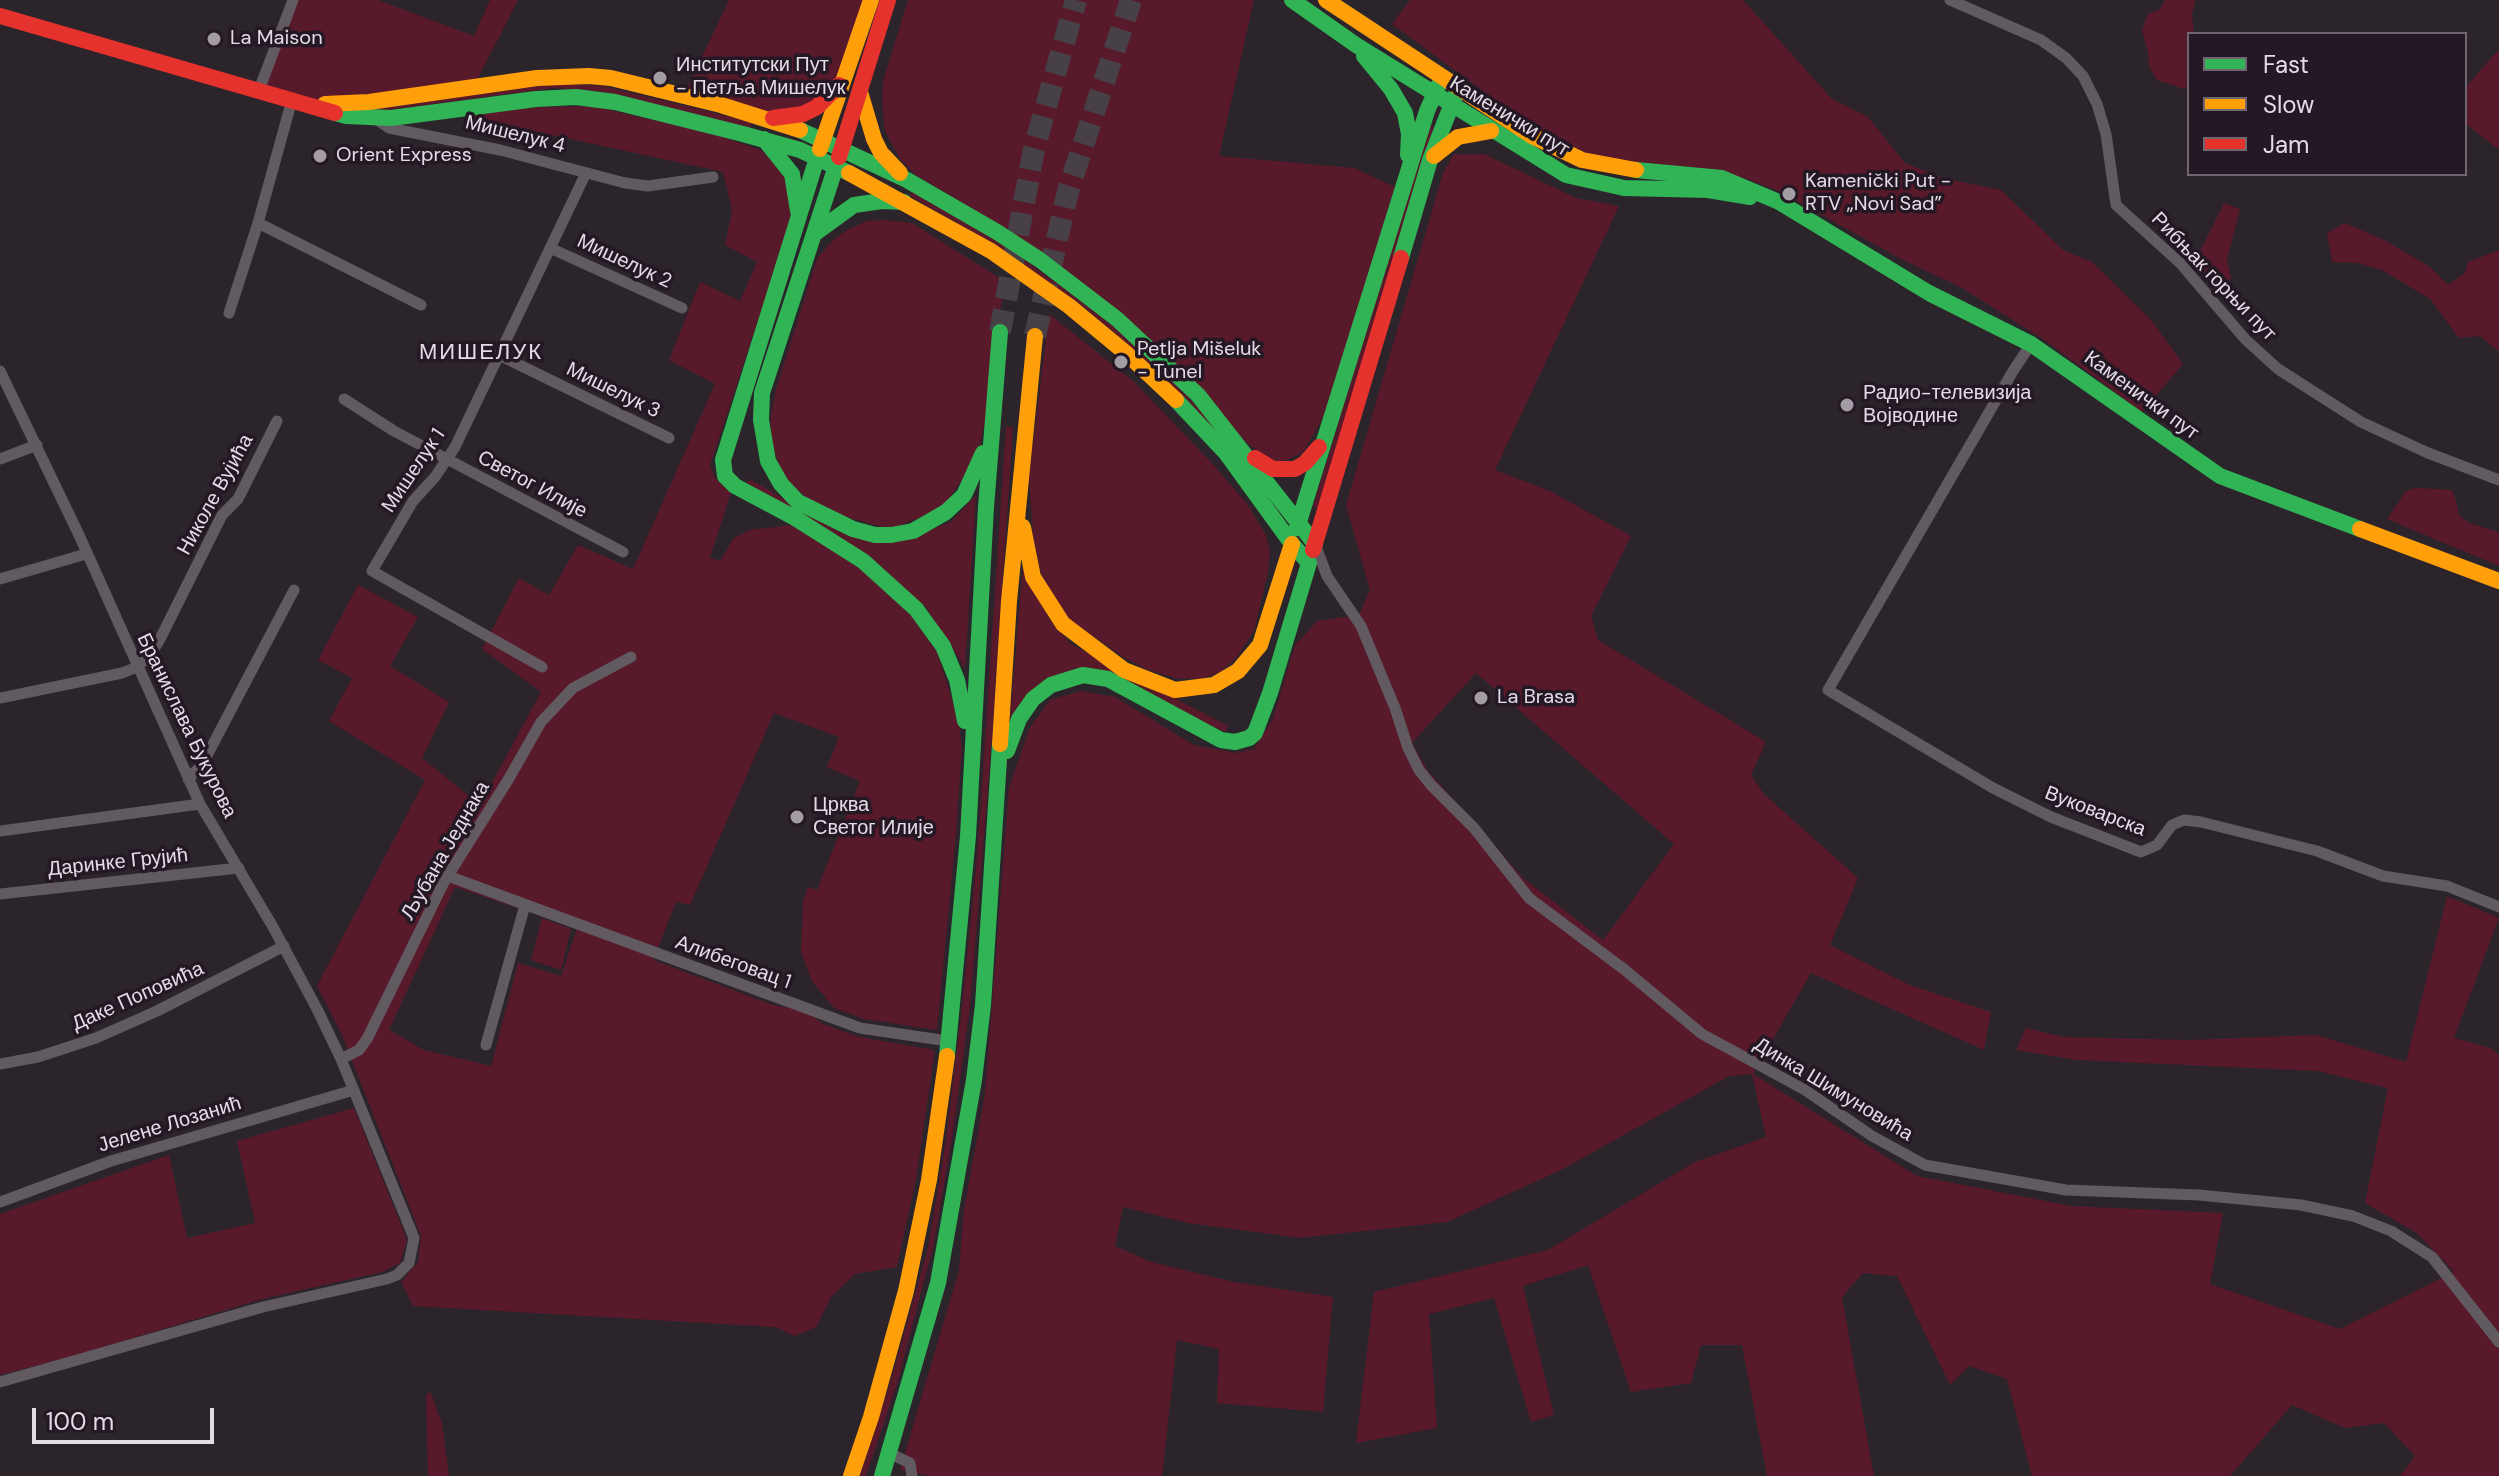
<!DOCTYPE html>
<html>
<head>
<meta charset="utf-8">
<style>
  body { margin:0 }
  #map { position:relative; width:2499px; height:1476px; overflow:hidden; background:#2b252b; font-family:"DM Sans",sans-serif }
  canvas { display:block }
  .legend { position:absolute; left:2187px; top:32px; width:280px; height:144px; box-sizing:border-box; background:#231824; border:2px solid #706671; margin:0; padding:10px 14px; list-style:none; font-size:24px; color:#e4dce5 }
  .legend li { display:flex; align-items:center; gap:16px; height:40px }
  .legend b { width:40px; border:2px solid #706671 }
  .scale { position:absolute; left:32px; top:1408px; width:182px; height:36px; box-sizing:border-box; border:4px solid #e4dce5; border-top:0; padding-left:10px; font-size:24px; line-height:28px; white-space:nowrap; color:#e4dce5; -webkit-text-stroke:6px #231824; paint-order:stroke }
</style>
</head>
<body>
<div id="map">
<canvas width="2499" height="1476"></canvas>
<ul class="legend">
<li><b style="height:10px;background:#30b455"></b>Fast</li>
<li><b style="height:10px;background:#ff9f0a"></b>Slow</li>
<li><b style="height:10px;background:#e5322d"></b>Jam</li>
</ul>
<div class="scale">100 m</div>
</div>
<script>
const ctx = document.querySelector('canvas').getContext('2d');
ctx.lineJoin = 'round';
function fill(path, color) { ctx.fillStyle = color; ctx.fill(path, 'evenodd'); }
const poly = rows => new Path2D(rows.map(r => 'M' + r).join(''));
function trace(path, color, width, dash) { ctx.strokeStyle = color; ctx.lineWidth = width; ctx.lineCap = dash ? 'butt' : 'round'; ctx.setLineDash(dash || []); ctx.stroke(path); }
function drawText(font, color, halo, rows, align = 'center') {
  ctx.font = font + ' "DM Sans",sans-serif'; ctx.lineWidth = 7; ctx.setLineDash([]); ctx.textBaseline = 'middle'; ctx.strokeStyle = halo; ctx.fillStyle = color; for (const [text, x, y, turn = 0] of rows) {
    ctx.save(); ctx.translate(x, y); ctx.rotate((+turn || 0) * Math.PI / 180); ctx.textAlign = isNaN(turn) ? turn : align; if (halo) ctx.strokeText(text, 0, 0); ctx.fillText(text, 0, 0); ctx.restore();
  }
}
const green = poly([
  [296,0,378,0,474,36,490,0,518,0,476,82,367,99,312,100,264,86],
  [729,0,866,0,845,67,816,104,766,114,686,90],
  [908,0,1254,0,1219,156,1354,168,1395,187,1327,411,1303,452,1290,459,1281,461,1271,460,1263,455,1237,435,1000,225,916,175,900,159,885,131,882,101,883,81],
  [1410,0,1743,0,1832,99,1868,117,1905,163,1942,178,2001,190,2063,250,2092,262,2152,321,2183,364,2142,412,2046,341,1962,288,1901,259,1779,191,1747,179,1616,165,1543,135,1392,24],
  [2165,0,2195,0,2192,16,2194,34,2189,34,2189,85,2184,89,2157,80,2149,67,2148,52,2142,30,2148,14,2159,10],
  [2499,49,2499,150,2465,123,2465,88],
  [554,83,603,86,751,122,751,128,602,92,554,88,373,112,372,108],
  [592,106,714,134,763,151,787,180,794,212,710,465,715,478,731,493,710,557,720,561,733,539,749,530,791,525,861,567,910,614,937,652,958,719,962,747,956,834,937,1030,864,1019,834,1008,812,981,801,952,803,901,808,887,817,890,860,781,827,767,839,737,774,713,690,905,676,902,653,960,773,1005,806,1011,823,1024,859,1037,935,1050,916,1179,897,1267,855,1274,831,1297,816,1327,795,1336,775,1327,413,1306,401,1282,418,1262,421,1236,342,1035,317,986,425,780,329,721,352,678,318,660,358,585,418,617,390,666,449,702,422,758,480,805,541,692,482,649,519,578,549,595,578,545,633,569,715,384,669,360,700,282,740,301,757,262,725,245,732,210,723,172,459,115,538,107],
  [455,887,577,928,561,976,518,963,491,1066,424,1050,389,1030],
  [1429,125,1434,127,1319,509,1313,506],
  [1454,154,1484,154,1576,198,1619,206,1495,470,1550,491,1631,536,1591,616,1598,640,1766,742,1751,775,1764,794,1858,878,1830,945,1907,984,1991,1012,1984,1050,1811,973,1753,1074,1917,1176,2072,1206,2223,1213,2210,1284,2340,1329,2454,1272,2417,1233,2365,1203,2388,1088,2317,1071,2077,1060,2016,1050,2026,1028,2063,1037,2189,1040,2316,1035,2406,1062,2447,896,2499,918,2454,1038,2491,1048,2499,1055,2499,1476,2400,1476,2415,1456,2384,1423,2345,1428,2292,1405,2230,1476,2032,1476,2007,1379,1969,1366,1950,1385,1897,1276,1863,1273,1842,1297,1874,1476,1767,1476,1742,1345,1701,1345,1691,1383,1631,1392,1588,1265,1523,1286,1554,1415,1531,1422,1494,1298,1429,1314,1437,1428,1356,1443,1374,1292,1548,1250,1695,1162,1766,1137,1752,1074,1729,1076,1563,1169,1447,1222,1300,1238,1188,1223,1123,1207,1115,1246,1151,1262,1234,1282,1333,1297,1323,1412,1217,1403,1219,1349,1177,1340,1162,1476,929,1476,900,1470,959,1270,964,1210,985,1094,1009,788,1030,727,1050,700,1081,691,1115,697,1194,745,1236,753,1254,749,1273,719,1295,645,1317,621,1359,615,1370,590,1346,505,1443,173],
  [1476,673,1674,844,1603,940,1523,878,1428,771,1412,743],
  [913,191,997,241,1087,304,1161,368,1227,439,1224,442,1158,371,1085,308,995,245,910,196],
  [2224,203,2240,209,2227,260,2231,278,2221,297,2194,263],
  [884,220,912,223,1006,282,994,338,987,411,977,458,942,509,890,529,824,511,785,480,770,440,771,416,776,389,817,259,833,240,847,230,867,221],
  [2345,223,2386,241,2430,267,2448,285,2465,273,2468,262,2499,250,2499,352,2480,336,2459,338,2430,299,2382,270,2357,263,2332,262,2327,233],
  [1049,314,1133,381,1211,462,1248,505,1266,535,1270,551,1268,572,1254,631,1237,657,1221,672,1200,679,1175,678,1146,669,1125,658,1068,619,1041,574,1033,535,1029,476],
  [1006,426,1013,427,992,738,970,1007,952,1139,933,1247,898,1381,866,1476,860,1476,891,1380,928,1248,946,1139,962,1008,977,859],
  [750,479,847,535,922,533,951,522,976,495,965,668,925,606,746,485],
  [2416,488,2451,490,2455,497,2459,515,2469,523,2499,532,2499,566,2387,519,2406,491],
  [1023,565,1049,618,1071,644,1228,726,1226,732,1074,668,1010,721],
  [542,918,571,929,561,970,531,960],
  [354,1108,407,1240,400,1263,382,1272,262,1299,70,1357,0,1375,0,1214,169,1155,187,1238,255,1223,237,1141],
  [430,1391,442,1423,449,1476,428,1476,426,1397]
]);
const highwayTunnel = poly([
  [1000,332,1034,149,1076,0],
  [1035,336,1068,191,1131,0]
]);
const street = poly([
  [1950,0,2041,40,2066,58,2083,76,2097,104,2106,134,2116,205,2180,263,2245,339,2278,369,2361,422,2428,453,2499,480],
  [259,90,293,0],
  [374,118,389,128,500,150,625,183,648,186,713,177],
  [258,223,421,305],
  [550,248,682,308],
  [229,313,258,223,292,100],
  [2031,344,2013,371,1828,690,1993,788,2051,817,2141,852,2157,845,2172,825,2184,820,2201,822,2317,851,2383,876,2447,886,2499,907],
  [499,355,669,438],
  [0,371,79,535,200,804,273,927,317,1009,341,1059,414,1238,409,1263,397,1275,387,1279,263,1307,0,1382],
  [344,399,394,431,623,552],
  [0,459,37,445],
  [1315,544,1327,576,1361,626,1395,708,1408,748,1419,770,1431,785,1474,828,1529,898,1625,970,1702,1034,1805,1090,1872,1136,1925,1165,2066,1190,2199,1195,2301,1205,2353,1216,2391,1231,2432,1257,2499,1342],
  [0,579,86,554],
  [542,667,372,571,413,501,435,477,455,447,586,173],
  [0,698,122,673,137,667,150,655,159,641,222,515,238,499,277,421],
  [188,779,202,765,294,590],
  [0,831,200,804],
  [448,876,860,1028,948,1041],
  [0,894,239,868],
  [486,1045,525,905],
  [341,1059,359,1050,367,1039,444,882,508,780,541,722,573,688,631,657],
  [0,1064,38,1057,96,1038,157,1011,284,946],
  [0,1202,111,1161,354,1090],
  [889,1453,910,1463,912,1476]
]);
const fast = poly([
  [1292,0,1356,45,1566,175,1624,188,1708,190,1750,197],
  [1364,56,1391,89,1405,113,1409,134,1408,155],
  [335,113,346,116,391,118,536,99,576,97,615,102,743,134,800,150,849,173],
  [800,130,907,180,997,232,1040,260,1117,319,1198,395,1315,544],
  [764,139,792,174,798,211],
  [817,158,723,460,725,476,735,486,795,518,863,561,916,609,943,646,957,680,965,721],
  [836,166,762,393,761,420,768,461,781,484,798,502,853,529,875,535,891,535,913,531,946,512,964,495,983,453],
  [1636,170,1722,178,1779,202,1929,293,2031,344,2220,476,2360,529],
  [814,234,854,205,882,201,904,202],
  [1401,258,1430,160,1455,96],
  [1176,400,1226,453,1292,544,1309,563],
  [1297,528,1427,111,1438,86],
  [1007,751,1019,719,1033,699,1051,685,1083,675,1108,679,1221,740,1235,742,1249,738,1255,733,1270,693,1309,563],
  [947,1056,968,836,986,507,1000,332],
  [882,1476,938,1283,974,1080,983,1005,1000,744]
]);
const slow = poly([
  [1326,0,1532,136,1582,160,1636,170],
  [860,92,874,139,881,153,900,173],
  [325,104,369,102,537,78,589,76,611,78,721,105,800,130],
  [820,149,871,0],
  [1434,156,1458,137,1491,131],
  [849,173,991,251,1069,306,1127,354,1176,400],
  [1023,527,1033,577,1063,624,1124,670,1175,690,1214,685,1238,671,1260,645,1292,544],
  [2360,529,2499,581],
  [1000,744,1009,601,1035,336],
  [851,1476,871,1417,906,1291,929,1180,947,1056]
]);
const jam = poly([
  [0,16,335,113],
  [773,118,803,114,817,107,839,85],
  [839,157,888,0],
  [1255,458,1273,469,1295,469,1305,463,1319,447],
  [1313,550,1401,258]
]);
const markers = [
  [214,39,8,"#a39ca4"],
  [660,78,8,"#a39ca4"],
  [320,156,8,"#a39ca4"],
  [1789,194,8,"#a39ca4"],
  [1121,362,8,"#a39ca4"],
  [1847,405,8,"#a39ca4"],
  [1481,698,8,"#a39ca4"],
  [797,817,8,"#a39ca4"]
];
const poiNames = [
  ["La Maison",230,39],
  ["Институтски Пут",676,66],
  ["- Петља Мишелук",676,89],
  ["Orient Express",336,156],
  ["Kamenički Put -",1805,182],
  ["RTV „Novi Sad”",1805,205],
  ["Petlja Mišeluk",1137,350],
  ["- Tunel",1137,373],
  ["Радио-телевизија",1863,394],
  ["Војводине",1863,417],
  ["La Brasa",1497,698],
  ["Црква",813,806],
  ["Светог Илије",813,829]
];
const streetNames = [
  ["Каменички пут",1509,117,31],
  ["Мишелук 4",515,135,14],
  ["Мишелук 2",624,262,25],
  ["Рибњак горњи пут",2213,277,46],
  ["Мишелук 3",613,391,26],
  ["Каменички пут",2141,396,36],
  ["Мишелук 1",414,471,-56],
  ["Светог Илије",532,485,28],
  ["Николе Вујића",216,495,-61],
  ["Бранислава Букурова",186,726,64],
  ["Вуковарска",2095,812,21],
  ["Љубана Једнака",446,851,-60],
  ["Даринке Грујић",118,863,-6],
  ["Алибеговац 1",733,963,20],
  ["Даке Поповића",138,997,-24],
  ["Динка Шимуновића",1833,1090,31],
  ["Јелене Лозанић",170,1125,-17]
];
const neighbourhoodNames = [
  ["МИШЕЛУК",481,353]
];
fill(green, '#58192b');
trace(highwayTunnel, '#474047', 22, [22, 11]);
trace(street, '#615b61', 11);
trace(fast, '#30b455', 16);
trace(slow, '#ff9f0a', 16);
trace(jam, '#e5322d', 16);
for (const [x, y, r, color] of markers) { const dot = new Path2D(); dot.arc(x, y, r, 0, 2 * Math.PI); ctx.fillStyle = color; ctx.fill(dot); trace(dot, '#231824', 3); }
drawText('20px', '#e4dce5', '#231824', poiNames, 'left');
drawText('20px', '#e4dce5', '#231824', streetNames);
ctx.letterSpacing = '2px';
drawText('22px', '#e4dce5', '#231824', neighbourhoodNames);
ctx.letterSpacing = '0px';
</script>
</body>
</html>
